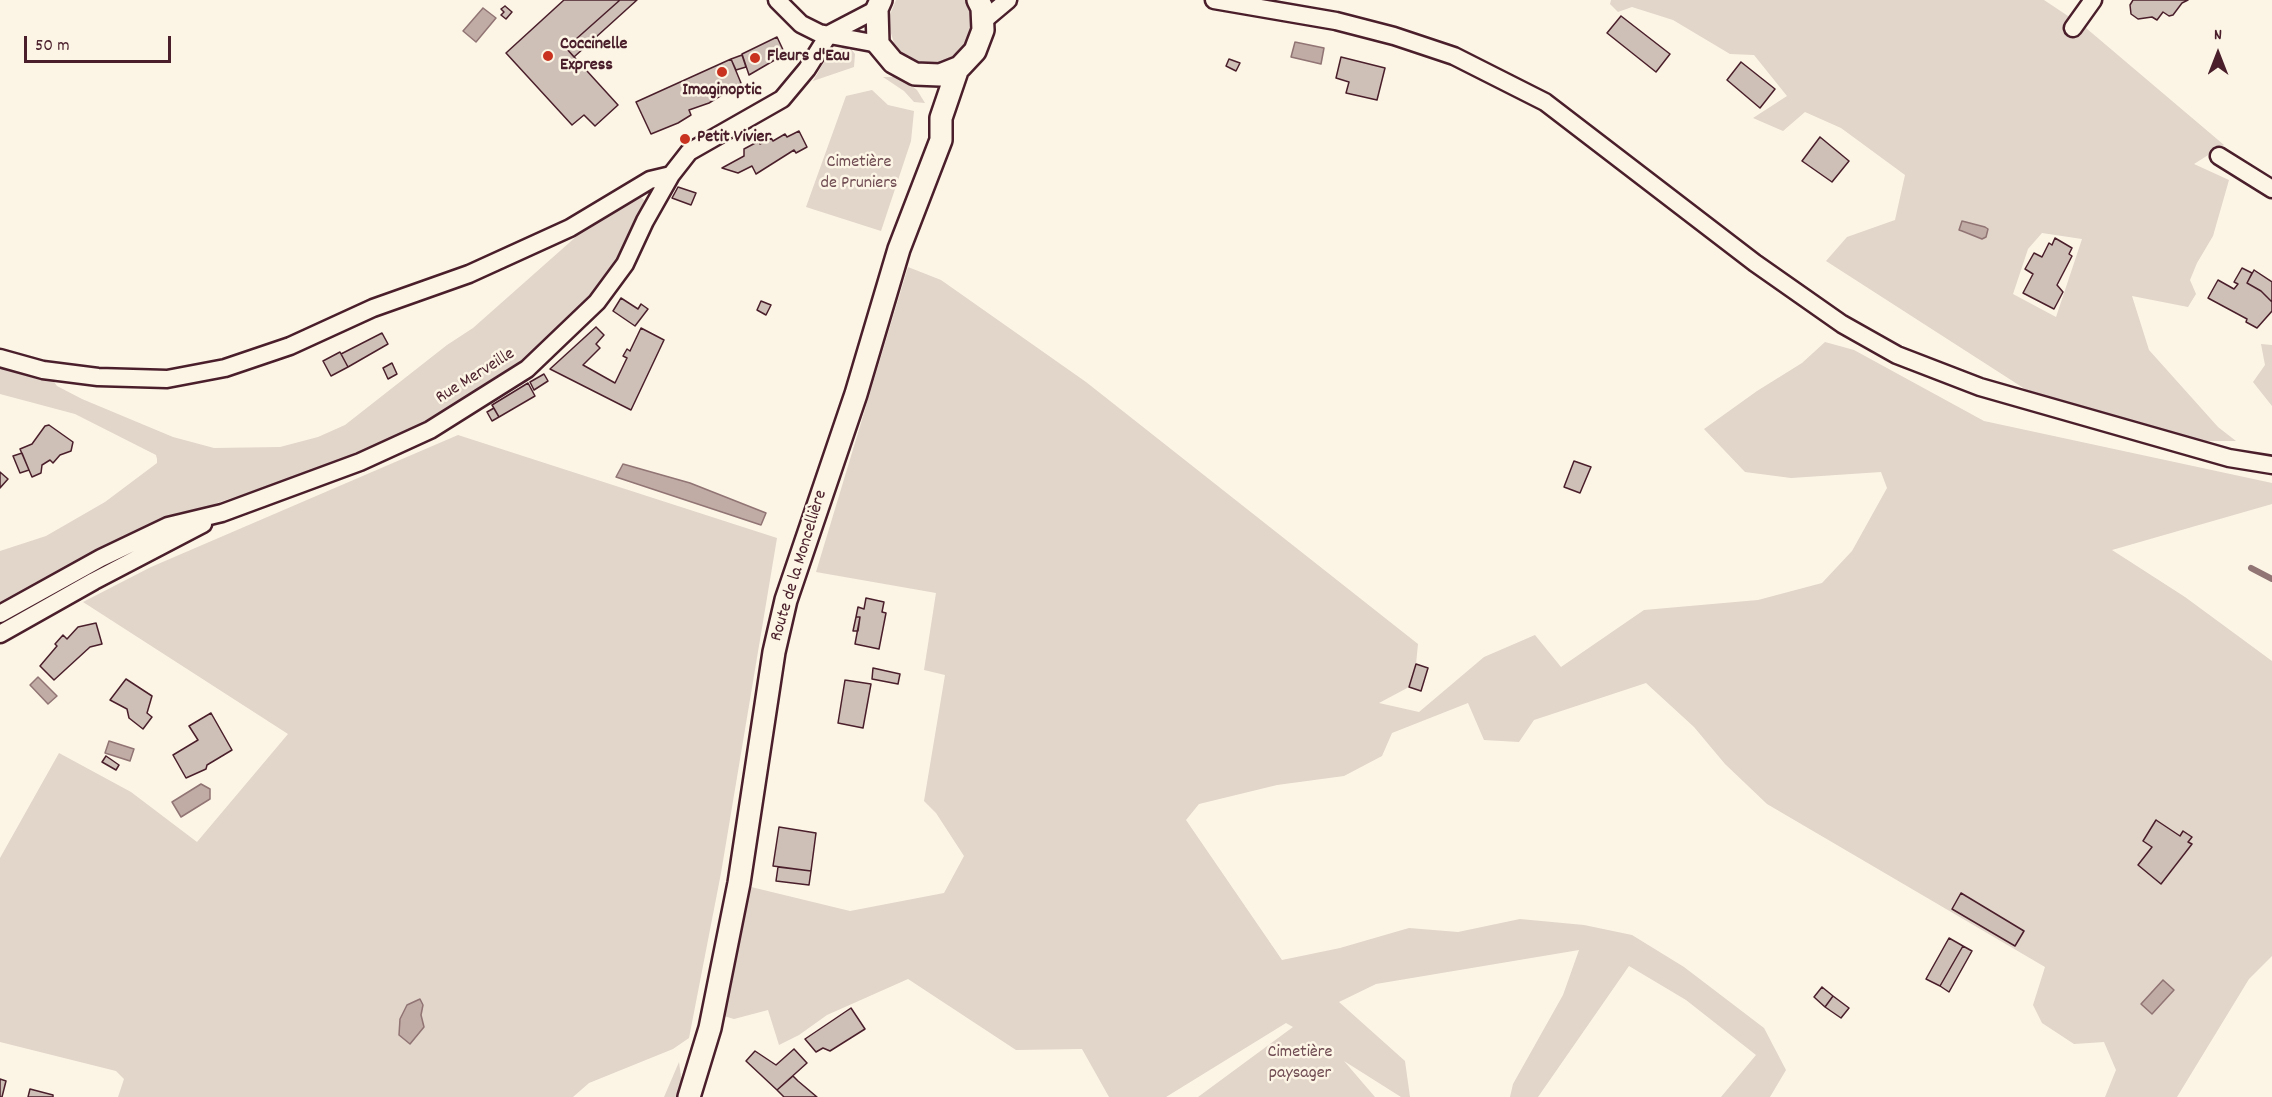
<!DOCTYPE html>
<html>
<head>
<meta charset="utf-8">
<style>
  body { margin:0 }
  #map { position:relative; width:2272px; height:1097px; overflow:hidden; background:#fcf5e5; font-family:Dekko,sans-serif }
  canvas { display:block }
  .north { position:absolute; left:2188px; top:24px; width:60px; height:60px; -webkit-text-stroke:4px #fcf5e5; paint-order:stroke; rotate:0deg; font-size:16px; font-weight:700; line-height:24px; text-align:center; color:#4a1f2b }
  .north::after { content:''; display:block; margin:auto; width:21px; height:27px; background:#4a1f2b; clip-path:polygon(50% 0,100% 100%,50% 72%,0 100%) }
  .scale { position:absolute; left:24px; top:36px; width:147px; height:27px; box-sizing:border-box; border:3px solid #4a1f2b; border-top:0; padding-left:8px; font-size:18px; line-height:21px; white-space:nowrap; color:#4a1f2b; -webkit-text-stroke:4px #fcf5e5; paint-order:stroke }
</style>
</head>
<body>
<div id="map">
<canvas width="2272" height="1097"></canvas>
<div class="north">N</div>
<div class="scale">50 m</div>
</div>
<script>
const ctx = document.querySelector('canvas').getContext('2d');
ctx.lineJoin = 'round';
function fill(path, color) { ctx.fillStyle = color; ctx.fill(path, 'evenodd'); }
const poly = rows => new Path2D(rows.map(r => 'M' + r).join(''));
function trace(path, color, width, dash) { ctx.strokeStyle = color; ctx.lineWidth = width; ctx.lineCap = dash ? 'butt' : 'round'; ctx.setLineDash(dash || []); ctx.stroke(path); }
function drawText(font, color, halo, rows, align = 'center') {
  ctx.font = font + ' Dekko,sans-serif'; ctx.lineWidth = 5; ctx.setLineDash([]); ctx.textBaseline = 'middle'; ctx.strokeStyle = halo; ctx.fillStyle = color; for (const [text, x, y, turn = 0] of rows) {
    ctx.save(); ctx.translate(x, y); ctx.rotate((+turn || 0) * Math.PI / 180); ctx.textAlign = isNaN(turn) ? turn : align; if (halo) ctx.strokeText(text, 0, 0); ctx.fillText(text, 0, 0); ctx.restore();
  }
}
const green = poly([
  [896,0,967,0,974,22,972,36,965,49,954,58,941,64,927,65,914,61,903,54,894,43,890,30,889,17],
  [1611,0,2044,0,2086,28,2224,145,2194,164,2229,180,2213,236,2197,263,2190,280,2196,294,2188,307,2132,296,2149,350,2218,427,2236,441,2204,441,2090,412,2025,389,1826,261,1847,237,1895,220,1905,175,1841,128,1805,112,1783,131,1753,118,1787,96,1754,55,1730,54,1673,20,1632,7,1618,12,1610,4],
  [2042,233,2082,239,2056,317,2013,294,2028,249],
  [848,45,855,54,854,67,813,81,827,57],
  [883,77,896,77,907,82,917,90,925,103,914,102,904,91],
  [872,90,888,105,914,111,911,141,881,231,806,207,846,96],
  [635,198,642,198,647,203,617,263,588,301,532,354,474,393,413,430,344,460,170,519,95,551,0,608,0,551,46,536,105,502,157,463,157,459,156,455,75,414,0,394,0,363,52,379,57,386,82,399,173,437,214,448,280,447,318,437,345,425,447,345,473,328,587,227],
  [908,267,941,280,1086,382,1418,644,1416,664,1409,687,1379,703,1419,712,1484,657,1535,635,1561,667,1644,610,1758,600,1822,583,1852,551,1887,488,1881,472,1791,478,1745,472,1704,429,1757,391,1802,363,1825,342,1854,350,1984,421,2272,483,2272,504,2112,550,2185,597,2272,661,2272,956,2249,979,2177,1097,2105,1097,2116,1070,2104,1042,2074,1044,2042,1023,2033,1005,2045,967,1767,804,1725,764,1694,727,1646,683,1534,720,1519,742,1484,740,1468,703,1392,733,1382,756,1344,776,1277,785,1199,804,1186,820,1282,960,1340,948,1409,928,1458,932,1520,919,1584,925,1632,935,1684,967,1764,1028,1786,1070,1770,1097,1721,1097,1756,1055,1686,1000,1629,966,1538,1097,1510,1097,1513,1084,1563,995,1579,950,1376,984,1339,1002,1405,1061,1410,1097,1401,1097,1344,1061,1375,1097,1198,1097,1293,1027,1286,1023,1166,1097,1109,1097,1082,1049,1016,1050,908,979,827,1015,799,1035,779,1045,768,1010,734,1019,724,1016,747,886,850,911,944,893,964,856,936,813,924,801,945,675,924,670,936,593,816,572],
  [2261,344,2272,345,2272,406,2253,382,2265,365],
  [458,435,777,538,721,873,689,1038,673,1049,589,1083,573,1097,118,1097,124,1079,116,1071,0,1042,0,858,59,753,131,792,197,842,288,734,83,602,151,567],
  [679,1062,682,1083,679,1097,664,1097]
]);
const water = poly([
  [483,8,496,18,476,42,463,31,483,8],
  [1295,42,1324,48,1321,64,1291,57,1295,42],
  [1962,221,1985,227,1988,229,1986,237,1982,239,1962,231,1959,230,1962,221],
  [623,464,690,483,766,513,761,525,616,477,623,464],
  [38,677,57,696,48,704,30,685,38,677],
  [109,741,134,749,130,761,105,753,109,741],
  [201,784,210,789,210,799,181,817,172,802,201,784],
  [2163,980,2174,990,2152,1014,2141,1004,2163,980],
  [420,999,423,1005,421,1015,424,1027,410,1044,399,1035,400,1019,407,1005,420,999]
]);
const stream = poly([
  [2251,568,2272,579]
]);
const building = poly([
  [564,0,620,0,566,48,618,105,595,126,584,115,572,125,506,53,564,0],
  [620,0,637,0,574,57,566,48,620,0],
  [2133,0,2188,0,2182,3,2173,15,2169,16,2163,12,2157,20,2152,17,2138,19,2131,14,2130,5,2133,0],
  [505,6,512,12,506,19,501,15,504,12,501,9,505,6],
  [1621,16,1670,54,1656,72,1607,33,1621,16],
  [777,37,785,54,749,75,742,54,777,37],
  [742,55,746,67,736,70,731,59,742,55],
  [1341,57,1385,68,1377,100,1346,93,1349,82,1336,78,1341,57],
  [731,59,741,83,709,103,689,110,691,115,678,123,651,134,636,102,731,59],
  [1229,59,1240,63,1236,71,1226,66,1229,59],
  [1741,62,1775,89,1760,108,1727,80,1741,62],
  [799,131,807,147,796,153,794,150,756,174,752,166,738,173,722,168,744,156,744,149,759,141,760,144,771,138,773,141,785,134,787,137,799,131],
  [1820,137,1849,161,1832,182,1802,161,1820,137],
  [678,187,696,193,691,205,672,198,678,187],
  [2055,238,2072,248,2069,254,2072,256,2057,285,2063,292,2054,309,2023,293,2033,274,2025,269,2034,253,2042,257,2049,243,2052,245,2055,238],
  [2242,268,2252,273,2247,283,2261,291,2272,302,2272,311,2257,328,2246,322,2247,319,2208,298,2218,280,2234,289,2238,284,2234,282,2242,268],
  [2254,270,2272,282,2272,302,2261,291,2247,283,2254,270],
  [621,298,638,309,641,304,648,309,635,326,613,311,621,298],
  [761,301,771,305,766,315,757,310,761,301],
  [596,327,604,335,596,344,600,348,583,365,615,383,627,358,623,356,627,349,630,351,641,328,664,340,631,410,550,369,596,327],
  [382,333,388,344,348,367,341,354,382,333],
  [340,352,348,367,331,376,323,361,340,352],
  [392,363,397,374,388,379,383,368,392,363],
  [544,374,548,381,534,390,530,382,544,374],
  [528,383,535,396,499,417,492,405,528,383],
  [494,408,499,417,492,421,487,412,494,408],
  [49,425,73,442,71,451,60,455,53,463,50,460,42,465,41,473,32,477,20,449,32,444,45,426,49,425],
  [22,453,29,470,20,473,13,456,22,453],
  [1574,461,1591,467,1580,493,1564,487,1574,461],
  [0,472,8,479,0,488,0,472],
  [866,598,884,602,882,612,886,613,879,649,855,644,860,617,856,617,858,607,864,609,866,598],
  [856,617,860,617,858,631,853,631,856,617],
  [96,623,102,644,90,647,54,680,40,666,57,646,55,644,63,635,67,639,78,627,96,623],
  [1416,664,1428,668,1421,691,1409,687,1416,664],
  [873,668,900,674,898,684,872,679,873,668],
  [126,679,152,696,147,713,152,717,143,729,129,718,127,709,110,700,126,679],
  [845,680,871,684,863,728,838,723,845,680],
  [211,713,232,750,207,765,206,769,186,778,173,755,198,740,189,726,211,713],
  [106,756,119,765,116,770,102,762,106,756],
  [2156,820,2180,836,2183,831,2192,837,2188,842,2192,844,2161,884,2138,865,2152,847,2143,841,2156,820],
  [779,827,816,833,811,871,773,866,779,827],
  [778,867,811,871,809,885,776,881,778,867],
  [1961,893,2024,931,2015,946,1952,909,1961,893],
  [1949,938,1963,946,1940,986,1926,979,1949,938],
  [1963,946,1972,951,1949,992,1940,986,1963,946],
  [1822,987,1833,996,1825,1007,1814,997,1822,987],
  [1833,996,1849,1008,1841,1018,1825,1007,1833,996],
  [851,1008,865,1029,830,1051,823,1048,816,1052,805,1039,851,1008],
  [794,1049,807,1063,777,1090,746,1061,755,1051,776,1065,794,1049],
  [793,1076,798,1081,817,1097,784,1097,777,1090,793,1076],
  [0,1079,6,1081,2,1097,0,1097,0,1079],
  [30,1089,53,1095,53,1097,28,1097,30,1089]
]);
const minor = poly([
  [777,0,801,24,819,33,878,44],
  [1214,0,1336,21,1394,36,1454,56,1545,102,1755,263,1842,324,1897,355,1980,387,2229,458,2272,465],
  [983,21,1008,0],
  [2073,28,2093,0],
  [2219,156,2272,189],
  [0,358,43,370,98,377,167,379,225,368,290,346,373,308,469,274,570,228,650,180,671,175],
  [0,614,101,558,168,526,222,513,360,462,430,430,527,369,597,302,625,264,645,221,671,175,689,152,782,99,807,69,829,34,877,9],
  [0,634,94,581,203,524]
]);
const tertiary = poly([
  [881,0,877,9,878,44,893,62,915,74,940,75,960,67,975,51,983,30,982,8,978,0],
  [689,1097,710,1028,739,883,774,652,786,600,856,394,899,249,941,140,941,118,958,68]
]);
const markers = [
  [548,56,6,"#c8321e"],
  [755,58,6,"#c8321e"],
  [722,72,6,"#c8321e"],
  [685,139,6,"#c8321e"]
];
const poiNames = [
  ["Coccinelle",560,46],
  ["Express",560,67],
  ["Fleurs d'Eau",767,58],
  ["Imaginoptic",722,92,"center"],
  ["Petit Vivier",697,139]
];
const parkNames = [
  ["Cimetière",859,164],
  ["de Pruniers",859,185],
  ["Cimetière",1300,1054],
  ["paysager",1300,1075]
];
const streetNames = [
  ["Rue Merveille",476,377,-32],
  ["Route de la Moncellière",800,566,-73]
];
fill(green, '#e2d5ca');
fill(water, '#c0aca5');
trace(water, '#917474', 1.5);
trace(stream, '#917474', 6);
fill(building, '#cfc0b7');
trace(building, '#4a1f2b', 1.5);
trace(minor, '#4a1f2b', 21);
trace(tertiary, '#4a1f2b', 26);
trace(minor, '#fcf5e5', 16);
trace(tertiary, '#fcf5e5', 21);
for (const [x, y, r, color] of markers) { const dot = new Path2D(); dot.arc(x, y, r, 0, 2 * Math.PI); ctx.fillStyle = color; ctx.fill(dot); trace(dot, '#fcf5e5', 2); }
drawText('bold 18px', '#4a1f2b', '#fcf5e5', poiNames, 'left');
drawText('18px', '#704c53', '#fcf5e5', parkNames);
drawText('18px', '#4a1f2b', '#fcf5e5', streetNames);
</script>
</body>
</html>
